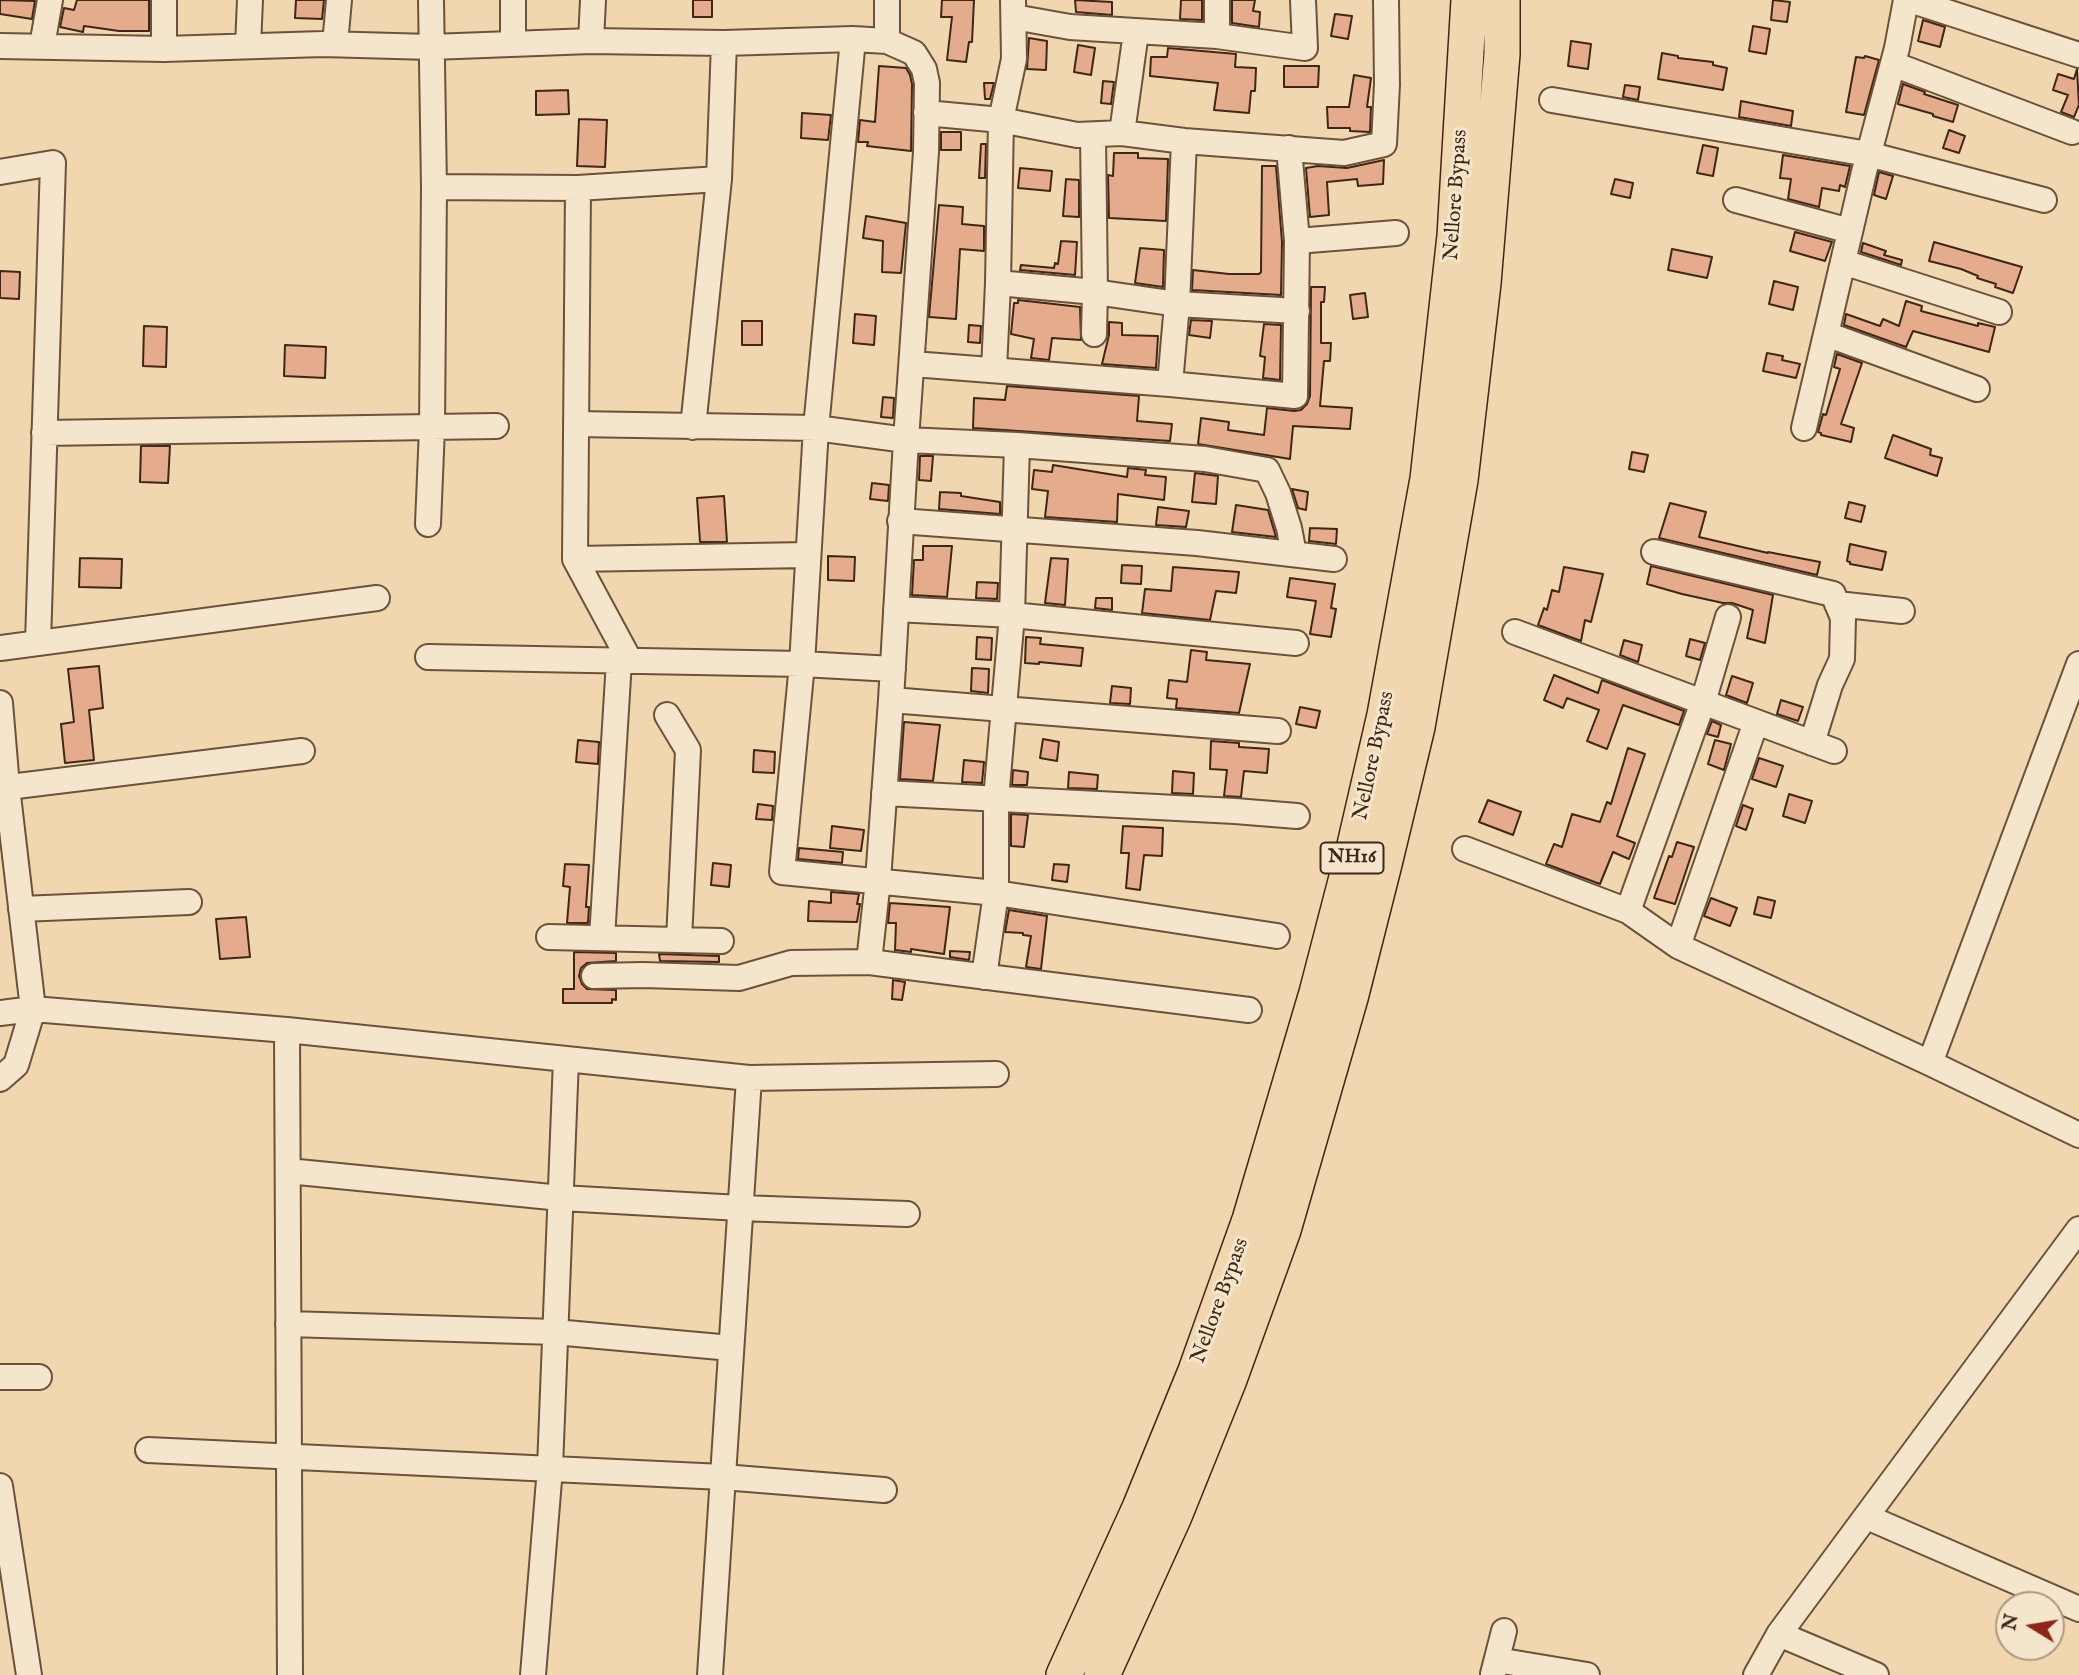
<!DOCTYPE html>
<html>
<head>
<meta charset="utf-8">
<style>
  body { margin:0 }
  #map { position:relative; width:2079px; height:1675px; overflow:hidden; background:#f0d7b0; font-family:"IM FELL English",serif }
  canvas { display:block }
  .north { position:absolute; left:1995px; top:1591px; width:70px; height:70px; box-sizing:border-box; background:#f5e5cc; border:2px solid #ad9982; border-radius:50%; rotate:281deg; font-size:19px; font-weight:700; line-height:28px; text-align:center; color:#402614 }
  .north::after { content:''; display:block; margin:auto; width:24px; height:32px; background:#8f2418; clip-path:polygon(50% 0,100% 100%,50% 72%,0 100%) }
</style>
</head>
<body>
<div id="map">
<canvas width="2079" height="1675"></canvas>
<div class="north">N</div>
</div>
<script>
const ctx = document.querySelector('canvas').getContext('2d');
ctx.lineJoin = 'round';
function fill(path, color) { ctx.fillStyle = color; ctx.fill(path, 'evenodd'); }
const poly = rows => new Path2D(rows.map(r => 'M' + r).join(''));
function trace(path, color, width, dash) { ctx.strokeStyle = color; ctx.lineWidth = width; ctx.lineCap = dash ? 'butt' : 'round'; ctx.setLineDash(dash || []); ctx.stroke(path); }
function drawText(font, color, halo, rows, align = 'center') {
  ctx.font = font + ' "IM FELL English",serif'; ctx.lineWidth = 6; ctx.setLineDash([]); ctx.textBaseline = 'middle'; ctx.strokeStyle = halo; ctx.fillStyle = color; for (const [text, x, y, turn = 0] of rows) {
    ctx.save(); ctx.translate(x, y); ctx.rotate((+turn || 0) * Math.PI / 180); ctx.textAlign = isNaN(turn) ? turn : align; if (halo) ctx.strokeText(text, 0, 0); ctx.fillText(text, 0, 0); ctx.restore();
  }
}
const building = poly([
  [0,0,35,1,32,19,0,14,0,0],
  [77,0,149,0,149,31,119,31,84,26,83,32,60,27,64,8,74,10,77,0],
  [296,0,324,0,322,19,295,18,296,0],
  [693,0,712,0,712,17,693,17,693,0],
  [942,0,974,0,972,42,969,42,966,62,947,60,952,17,941,17,942,0],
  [1075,0,1112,2,1112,15,1076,12,1075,0],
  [1181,0,1202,0,1202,20,1180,19,1181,0],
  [1232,0,1255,0,1253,11,1260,12,1259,27,1232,23,1232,0],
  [1773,0,1790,2,1787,22,1771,20,1773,0],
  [1335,14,1352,16,1348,39,1331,36,1335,14],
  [1923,20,1945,27,1940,47,1918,41,1923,20],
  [1753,26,1770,29,1766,54,1749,51,1753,26],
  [1029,38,1047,41,1046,70,1027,69,1029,38],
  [1571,41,1591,44,1588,69,1568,66,1571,41],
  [1078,45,1095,48,1091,75,1074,72,1078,45],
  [1168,48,1236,54,1235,67,1256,68,1255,91,1251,91,1249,113,1214,110,1218,83,1150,76,1151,57,1167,57,1168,48],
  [1662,53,1678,56,1678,58,1713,62,1713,65,1727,68,1723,90,1658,79,1662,53],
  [1865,56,1879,60,1864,115,1846,112,1856,57,1864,58,1865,56],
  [879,66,906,68,910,75,912,84,911,151,867,146,868,142,858,142,860,120,875,122,879,66],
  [1284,66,1319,66,1318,87,1284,87,1284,66],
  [2077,69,2079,105,2074,117,2061,112,2068,95,2053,90,2058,74,2074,79,2077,69],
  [1354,75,1371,78,1367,107,1371,107,1370,132,1350,131,1350,128,1328,128,1327,107,1349,107,1354,75],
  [1103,81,1114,82,1111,104,1101,103,1103,81],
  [984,83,994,83,990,99,985,99,984,83],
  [1903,84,1925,92,1924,94,1958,105,1953,122,1933,116,1933,114,1898,104,1903,84],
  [1625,85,1640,87,1638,100,1623,97,1625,85],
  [568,90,569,114,536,115,536,91,568,90],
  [1741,101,1793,111,1791,126,1739,117,1741,101],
  [802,113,831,115,828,140,801,138,802,113],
  [579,119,607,120,605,167,577,166,579,119],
  [1949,130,1965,136,1959,153,1943,148,1949,130],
  [941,132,961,132,961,150,941,150,941,132],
  [981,144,986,144,985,178,979,178,981,144],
  [1703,145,1718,148,1713,176,1697,173,1703,145],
  [1114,153,1138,153,1138,158,1168,159,1166,221,1109,218,1108,175,1113,176,1114,153],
  [1783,155,1850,166,1845,187,1840,185,1839,191,1822,188,1819,207,1788,199,1791,179,1780,178,1783,155],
  [1384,160,1383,184,1358,186,1357,179,1327,182,1329,215,1310,217,1306,168,1318,166,1347,168,1384,160],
  [1262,166,1276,166,1282,242,1281,295,1192,290,1193,270,1229,274,1259,274,1261,272,1262,166],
  [1020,168,1052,171,1050,191,1018,188,1020,168],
  [1879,172,1893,176,1886,199,1874,195,1879,172],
  [1066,179,1079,180,1079,217,1063,216,1066,179],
  [1615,179,1633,183,1630,198,1611,194,1615,179],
  [939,205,963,207,962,224,984,226,984,251,960,249,956,319,929,317,939,205],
  [866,216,906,223,901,273,882,272,883,241,863,238,866,216],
  [1795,232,1832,242,1825,261,1790,251,1795,232],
  [1061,241,1077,242,1075,275,1020,270,1021,265,1054,268,1055,263,1058,264,1061,241],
  [1934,242,2022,267,2013,293,1995,287,1996,284,1977,278,1978,276,1961,269,1929,261,1934,242],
  [1863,243,1886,251,1884,255,1902,260,1901,265,1861,252,1863,243],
  [1140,248,1164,250,1163,287,1135,283,1140,248],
  [1672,249,1712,257,1707,278,1668,270,1672,249],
  [0,271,20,272,19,299,0,298,0,271],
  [1774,281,1798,287,1793,310,1769,304,1774,281],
  [1311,287,1325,287,1324,302,1321,302,1321,343,1331,343,1330,361,1324,361,1320,406,1352,408,1350,429,1293,426,1290,459,1198,444,1201,418,1229,422,1228,430,1264,435,1267,408,1294,411,1301,410,1307,404,1310,396,1311,287],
  [1365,293,1368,317,1353,319,1350,295,1365,293],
  [1018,300,1080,307,1081,340,1052,338,1049,360,1031,358,1034,339,1011,334,1014,303,1018,303,1018,300],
  [1906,301,1922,306,1921,311,1978,326,1978,323,1995,327,1989,352,1913,331,1906,347,1844,325,1846,314,1880,326,1883,319,1899,326,1906,301],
  [855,314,876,316,874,345,853,343,855,314],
  [1191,320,1212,321,1210,338,1189,335,1191,320],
  [742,321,762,321,762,345,742,345,742,321],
  [1109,322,1122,323,1122,335,1158,336,1156,368,1102,364,1109,335,1109,322],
  [1264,324,1281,325,1280,380,1263,378,1265,357,1260,356,1264,324],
  [969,325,981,326,980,343,968,342,969,325],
  [144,326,167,327,166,367,143,366,144,326],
  [285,345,326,347,325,378,284,376,285,345],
  [1767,353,1783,356,1782,360,1800,364,1796,378,1763,371,1767,353],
  [1837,354,1862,363,1841,424,1854,428,1851,442,1821,435,1821,433,1818,432,1823,414,1826,415,1840,369,1834,367,1837,354],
  [1007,386,1139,396,1137,421,1172,424,1170,441,973,428,974,398,1005,400,1007,386],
  [883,397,894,398,893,418,881,417,883,397],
  [1893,435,1931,449,1930,455,1942,458,1937,476,1885,458,1893,435],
  [141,446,170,446,168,483,140,482,141,446],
  [1632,452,1648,455,1644,472,1629,469,1632,452],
  [920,456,933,456,931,481,919,480,920,456],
  [1053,465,1127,477,1128,468,1146,470,1145,475,1166,477,1164,500,1118,494,1117,522,1045,517,1048,491,1032,489,1034,470,1052,472,1053,465],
  [1195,473,1218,476,1216,504,1192,502,1195,473],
  [872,483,889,485,888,501,870,499,872,483],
  [1292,489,1308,492,1306,510,1298,508,1292,489],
  [940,492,961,493,961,496,1000,502,1000,514,939,509,940,492],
  [724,496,727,542,700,542,697,498,724,496],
  [1849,502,1865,506,1861,522,1845,518,1849,502],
  [1670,503,1706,512,1699,537,1768,553,1768,552,1820,562,1817,575,1659,538,1670,503],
  [1236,505,1268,510,1276,537,1232,532,1236,505],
  [1158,507,1189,511,1186,527,1156,525,1158,507],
  [1310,528,1337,529,1336,544,1309,541,1310,528],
  [1850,544,1886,552,1882,570,1850,564,1850,562,1847,561,1850,544],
  [923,546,952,546,947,597,912,595,914,560,923,560,923,546],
  [828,556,855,557,854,581,828,580,828,556],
  [80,558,122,559,121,588,79,587,80,558],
  [1051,558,1068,559,1065,605,1045,603,1051,558],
  [1122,565,1142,566,1141,584,1121,583,1122,565],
  [1651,566,1773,595,1765,643,1747,638,1753,610,1732,603,1723,603,1682,594,1647,584,1651,566],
  [1173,567,1239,572,1236,593,1216,591,1210,620,1142,613,1145,589,1171,591,1173,567],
  [1564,567,1603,574,1591,622,1585,620,1581,641,1538,625,1544,608,1547,610,1552,590,1559,592,1564,567],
  [1290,578,1335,584,1331,608,1336,609,1331,637,1310,634,1316,601,1287,597,1290,578],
  [977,582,998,583,997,599,976,598,977,582],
  [1096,598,1112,598,1112,610,1095,608,1096,598],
  [977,637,992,638,991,660,976,659,977,637],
  [1026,637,1041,638,1040,644,1083,648,1081,666,1039,662,1039,664,1025,663,1026,637],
  [1690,639,1705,643,1700,660,1686,656,1690,639],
  [1624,640,1642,645,1638,662,1620,655,1624,640],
  [1191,650,1207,652,1206,660,1250,664,1239,713,1176,708,1177,699,1167,698,1169,680,1187,682,1191,650],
  [99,666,103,708,89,710,94,760,65,763,61,724,74,722,68,669,99,666],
  [972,668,989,669,988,693,971,691,972,668],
  [1554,675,1598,693,1602,680,1684,711,1679,725,1623,705,1607,749,1587,741,1599,710,1567,698,1563,708,1544,700,1554,675],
  [1732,676,1753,683,1747,703,1726,695,1732,676],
  [1112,686,1131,688,1130,704,1110,703,1112,686],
  [1781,700,1803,707,1798,721,1777,714,1781,700],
  [1300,707,1320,711,1316,728,1296,724,1300,707],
  [1712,721,1721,725,1718,737,1707,734,1712,721],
  [904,722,940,725,933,781,900,779,904,722],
  [1043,739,1059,742,1057,761,1040,758,1043,739],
  [578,740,599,742,598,764,576,762,578,740],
  [1715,740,1731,744,1724,770,1708,764,1715,740],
  [1211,741,1239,743,1239,747,1269,749,1267,773,1244,771,1241,797,1224,796,1227,770,1210,769,1211,741],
  [1628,748,1645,754,1617,836,1635,843,1629,859,1613,852,1600,884,1546,864,1554,844,1562,847,1572,814,1600,822,1607,802,1611,804,1628,748],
  [754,750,775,752,774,773,753,772,754,750],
  [1759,758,1783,766,1776,787,1752,779,1759,758],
  [964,760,984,762,982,783,962,782,964,760],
  [1013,770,1028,772,1027,785,1012,785,1013,770],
  [1173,771,1194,773,1193,794,1172,793,1173,771],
  [1069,772,1098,775,1097,789,1068,788,1069,772],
  [1789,794,1812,801,1805,823,1783,816,1789,794],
  [1488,800,1521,812,1513,835,1479,822,1488,800],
  [758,804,773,806,772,820,756,819,758,804],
  [1743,805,1753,809,1746,830,1736,826,1743,805],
  [1011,814,1028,815,1024,847,1011,846,1011,814],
  [832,826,864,830,861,851,830,848,832,826],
  [1123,826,1163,828,1162,856,1144,855,1140,890,1126,888,1129,853,1121,853,1123,826],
  [1677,842,1694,847,1675,904,1654,898,1669,856,1672,857,1677,842],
  [799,848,843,852,842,863,798,859,799,848],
  [713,863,731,865,729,887,711,885,713,863],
  [565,864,589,865,586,907,589,907,588,923,567,923,570,887,563,886,565,864],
  [1054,864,1069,865,1067,882,1052,880,1054,864],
  [831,892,859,894,857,904,860,904,857,922,808,921,809,901,831,903,831,892],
  [1758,897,1775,901,1771,918,1754,914,1758,897],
  [1711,898,1737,908,1730,926,1704,916,1711,898],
  [890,903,950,907,944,954,911,949,911,952,895,950,896,923,888,923,890,903],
  [1009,910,1047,916,1041,969,1026,967,1031,936,1023,935,1023,933,1005,932,1009,910],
  [246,917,250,957,220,959,216,919,246,917],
  [950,951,970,952,969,960,950,957,950,951],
  [574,952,616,953,616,961,587,963,581,968,579,976,582,984,587,989,616,990,616,1000,612,999,612,1003,563,1003,563,989,574,989,574,952],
  [659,954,719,956,719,962,660,961,659,954],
  [893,980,905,982,902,1000,892,999,893,980]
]);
const minor = poly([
  [1217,0,1217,36],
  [1910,0,2079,55],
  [1014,17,1070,27,1217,36,1305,48,1303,0],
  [591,41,593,0],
  [887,41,887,0],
  [335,44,339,0],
  [513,44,513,0],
  [0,46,164,49,323,44,431,47,591,41,724,43,853,39,887,41,914,53,924,69,927,83,926,152,906,440,891,700,878,880,869,962],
  [42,46,50,0],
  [248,46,250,0],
  [164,49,164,0],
  [1893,64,2072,132],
  [1552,100,1868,154,2044,200],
  [926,113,1001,120,1077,135,1122,133,1184,141,1344,153,1384,144,1387,84,1386,0],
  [1122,133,1136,32],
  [1093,136,1095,292,1094,334],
  [0,172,53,163,38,643],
  [434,187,578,188,719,179],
  [578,188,575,559,630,661],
  [1736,200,1850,231],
  [1297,241,1396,233],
  [1843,262,1999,312],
  [998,283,1001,120,1014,59,1013,0],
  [1826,334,1977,389],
  [913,364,1170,384,1295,396,1297,241,1289,148],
  [994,370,998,283,1095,292,1177,304,1297,311],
  [1170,384,1177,304,1184,141],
  [576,424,816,428,906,440,1017,445,1205,459,1267,470,1278,493,1289,528,1294,554],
  [693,427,719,179,724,43],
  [1804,428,1864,172,1897,48,1906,0],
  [44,433,496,426],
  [900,521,1197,543,1334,559],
  [428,524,432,428,434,187,431,0],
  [1654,552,1833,594,1843,618,1842,659,1830,685,1812,743],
  [575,559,808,555],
  [1837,604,1902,611],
  [896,609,1012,615,1296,643],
  [1515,632,1834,751],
  [0,648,377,598],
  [428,657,802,664,816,428,853,39],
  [893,669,802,664,782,872,996,893,1277,936],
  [891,700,1278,731],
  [0,703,7,787,33,1009,0,1013],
  [667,715,688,750,679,940],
  [0,788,302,751],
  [884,793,1235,811,1297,816],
  [1465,849,1628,911,1678,946,1930,1063,2079,1135],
  [21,909,189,902],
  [1628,911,1703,702,1728,617],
  [549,937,721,941],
  [602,938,619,661],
  [1678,946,1756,722],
  [594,976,643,975,739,978,791,963,869,962,1249,1010],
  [984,977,996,893,996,799,1012,615,1017,445],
  [1930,1063,2079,664],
  [0,1079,16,1065,33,1009,287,1030],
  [288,1171,561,1198,740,1208,907,1214],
  [288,1324,555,1332,731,1348],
  [0,1377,39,1377],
  [148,1450,723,1477,884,1490],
  [0,1486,29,1675],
  [1867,1517,2079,1609],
  [1779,1634,1876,1675],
  [1497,1660,1587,1675],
  [1493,1674,1504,1631],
  [290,1675,287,1030,749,1078,996,1074],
  [533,1675,550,1468,566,1059],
  [710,1675,749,1078],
  [1756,1675,1779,1634,2079,1229]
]);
const highway = poly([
  [1064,1675,1140,1508,1196,1371,1250,1220,1317,993,1352,858,1385,715,1428,479,1455,236,1469,0],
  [1102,1675,1174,1516,1228,1382,1283,1230,1350,998,1384,864,1417,727,1460,480,1483,283,1502,54,1502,0]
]);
const shields = [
  [1352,858,63]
];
const shieldNames = [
  ["NH16",1352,858]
];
const streetNames = [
  ["Nellore Bypass",1457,195,-86],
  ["Nellore Bypass",1375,756,-78],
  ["Nellore Bypass",1221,1301,-70]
];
fill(building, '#e4ac8d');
trace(building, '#402614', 2);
trace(minor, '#6c523b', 28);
trace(highway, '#402614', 38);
trace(minor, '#f5e5cc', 24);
trace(highway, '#f0d7b0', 35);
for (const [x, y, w] of shields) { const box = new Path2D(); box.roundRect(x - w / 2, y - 15.5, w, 31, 5); ctx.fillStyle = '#f5e5cc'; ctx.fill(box); trace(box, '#402614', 2); }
drawText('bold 19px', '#402614', null, shieldNames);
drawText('21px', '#402614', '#f5e5cc', streetNames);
</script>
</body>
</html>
